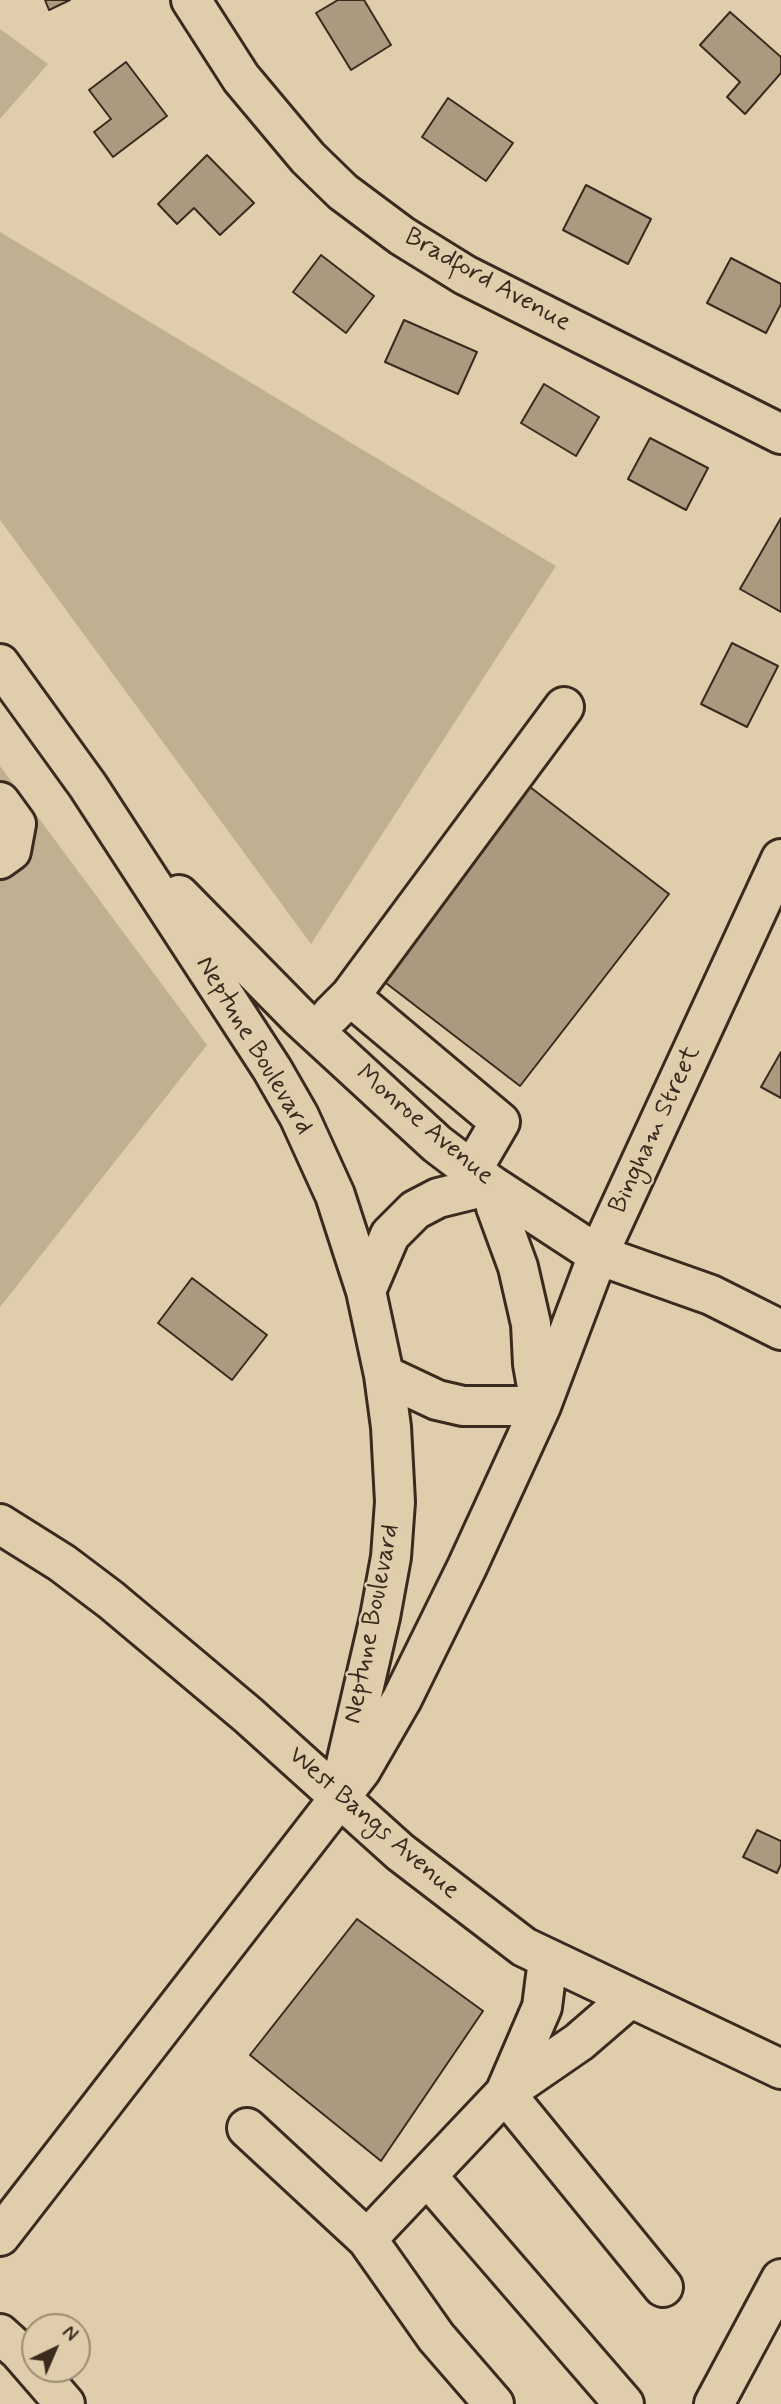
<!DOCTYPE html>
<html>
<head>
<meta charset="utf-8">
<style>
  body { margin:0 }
  #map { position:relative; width:781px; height:2404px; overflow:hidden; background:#dfcdab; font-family:Mynerve,sans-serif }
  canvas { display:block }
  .north { position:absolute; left:21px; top:2313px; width:70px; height:70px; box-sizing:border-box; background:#dfcdab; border:2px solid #9d8c73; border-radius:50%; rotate:44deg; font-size:19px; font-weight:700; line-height:28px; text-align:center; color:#3b2a1e }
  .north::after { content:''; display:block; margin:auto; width:24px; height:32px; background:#3b2a1e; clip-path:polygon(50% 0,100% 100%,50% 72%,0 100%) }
</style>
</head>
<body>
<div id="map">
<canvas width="781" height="2404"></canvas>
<div class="north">N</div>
</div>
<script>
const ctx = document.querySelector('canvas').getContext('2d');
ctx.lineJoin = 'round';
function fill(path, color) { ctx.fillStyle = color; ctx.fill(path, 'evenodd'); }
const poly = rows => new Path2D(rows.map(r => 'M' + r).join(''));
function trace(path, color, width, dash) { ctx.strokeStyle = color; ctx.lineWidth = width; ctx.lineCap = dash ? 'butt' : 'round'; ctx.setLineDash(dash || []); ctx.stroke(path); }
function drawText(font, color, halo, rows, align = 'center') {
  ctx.font = font + ' Mynerve,sans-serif'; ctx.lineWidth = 5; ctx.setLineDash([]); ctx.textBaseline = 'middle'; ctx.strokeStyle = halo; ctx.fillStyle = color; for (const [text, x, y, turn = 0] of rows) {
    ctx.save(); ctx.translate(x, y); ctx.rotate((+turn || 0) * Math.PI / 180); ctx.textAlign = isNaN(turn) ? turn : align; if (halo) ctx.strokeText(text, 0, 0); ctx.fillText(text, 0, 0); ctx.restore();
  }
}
const green = poly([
  [0,29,48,64,0,119],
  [0,232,556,566,311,944,0,520],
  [0,766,207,1045,0,1307]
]);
const building = poly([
  [45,0,70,0,49,10,45,0],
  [338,0,364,0,391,45,351,70,316,13,338,0],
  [730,12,781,57,781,73,745,114,727,97,740,82,700,45,730,12],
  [126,62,167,116,113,157,94,132,111,119,89,90,126,62],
  [448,98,513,143,486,181,422,137,448,98],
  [207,155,254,203,220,235,194,208,177,224,158,204,207,155],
  [586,185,651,219,628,264,563,230,586,185],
  [321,255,374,296,346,333,293,292,321,255],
  [731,258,781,284,781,304,766,333,707,303,731,258],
  [404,320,477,352,458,394,385,362,404,320],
  [544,384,599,417,576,456,521,423,544,384],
  [650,438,708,468,686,510,628,479,650,438],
  [781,518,781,612,740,589,781,518],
  [732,643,778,666,747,727,701,704,732,643],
  [530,787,669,894,520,1086,382,980,530,787],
  [781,1052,781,1098,761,1087,781,1052],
  [192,1278,267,1335,232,1380,158,1323,192,1278],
  [757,1830,781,1841,781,1864,777,1873,743,1857,757,1830],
  [357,1919,483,2011,381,2161,250,2055,357,1919]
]);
const minor = poly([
  [191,0,241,78,308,158,343,192,402,236,465,275,781,434],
  [0,664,88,786,272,1069,299,1116,335,1195,366,1291,384,1375,391,1427,395,1502,391,1557,380,1617,342,1781],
  [0,802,16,824,11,851,0,859],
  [179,895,299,1017,437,1144,491,1185,598,1255,711,1295,781,1330],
  [350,996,564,707],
  [331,1015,350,996,500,1122,472,1170],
  [491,1185,496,1207,518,1267,531,1324,533,1364,540,1404],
  [366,1291,390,1235,415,1210,438,1198,491,1185],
  [384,1375,437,1400,463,1406,541,1406],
  [0,1524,62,1563,111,1600,248,1715,400,1852,524,1947,781,2069],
  [548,1960,542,2007,505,2093,579,2042,630,1998],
  [247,2128,367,2239],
  [427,2176,624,2404],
  [0,2236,361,1770,402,1699,467,1567,541,1406,598,1255,781,859],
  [0,2334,20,2352,65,2404],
  [494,2404,436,2337,367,2239,505,2093,663,2287],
  [714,2404,781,2279]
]);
const streetNames = [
  ["Bradford Avenue",487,281,29],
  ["Neptune Boulevard",253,1046,59],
  ["Monroe Avenue",424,1126,40],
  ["Bingham Street",656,1130,-65],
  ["Neptune Boulevard",373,1624,-79],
  ["West Bangs Avenue",373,1824,41]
];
fill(green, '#c1af91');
fill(building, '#ac9a80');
trace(building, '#3b2a1e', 2);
trace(minor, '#3b2a1e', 44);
trace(minor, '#dfcdab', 38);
drawText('26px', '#3b2a1e', '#dfcdab', streetNames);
</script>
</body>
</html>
